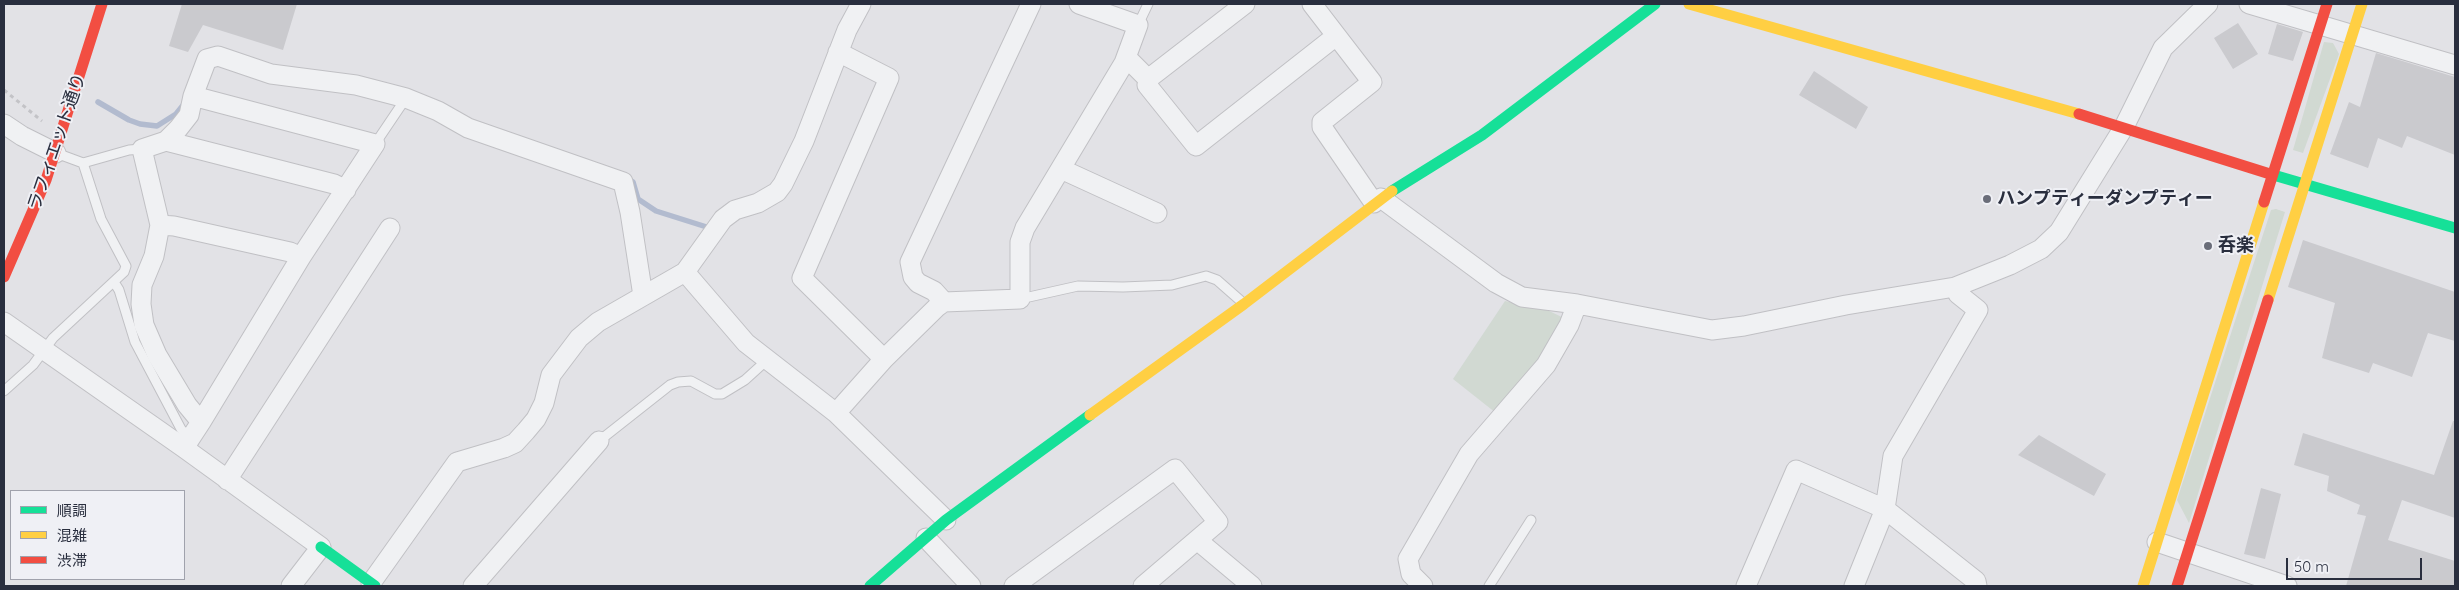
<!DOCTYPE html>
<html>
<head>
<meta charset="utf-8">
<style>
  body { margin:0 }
  #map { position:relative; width:2459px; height:590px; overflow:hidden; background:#e2e2e6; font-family:Quicksand,"Noto Sans JP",sans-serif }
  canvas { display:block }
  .frame { position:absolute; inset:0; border:5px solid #292e3e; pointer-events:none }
  .legend { position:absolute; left:10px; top:490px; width:175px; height:90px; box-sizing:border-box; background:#eff0f5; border:1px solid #a0a2ac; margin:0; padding:6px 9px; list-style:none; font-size:15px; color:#292e3e }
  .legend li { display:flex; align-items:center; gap:10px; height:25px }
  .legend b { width:25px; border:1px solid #a0a2ac }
  .scale { position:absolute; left:2286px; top:558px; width:136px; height:22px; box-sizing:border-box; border:2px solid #292e3e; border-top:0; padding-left:6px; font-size:15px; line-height:18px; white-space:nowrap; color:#292e3e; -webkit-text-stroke:4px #eff0f5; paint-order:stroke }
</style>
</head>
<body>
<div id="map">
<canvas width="2459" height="590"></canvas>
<div class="frame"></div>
<ul class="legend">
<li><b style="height:6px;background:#16e098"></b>順調</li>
<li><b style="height:6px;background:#ffcf43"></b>混雑</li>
<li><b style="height:6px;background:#f24e42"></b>渋滞</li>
</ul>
<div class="scale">50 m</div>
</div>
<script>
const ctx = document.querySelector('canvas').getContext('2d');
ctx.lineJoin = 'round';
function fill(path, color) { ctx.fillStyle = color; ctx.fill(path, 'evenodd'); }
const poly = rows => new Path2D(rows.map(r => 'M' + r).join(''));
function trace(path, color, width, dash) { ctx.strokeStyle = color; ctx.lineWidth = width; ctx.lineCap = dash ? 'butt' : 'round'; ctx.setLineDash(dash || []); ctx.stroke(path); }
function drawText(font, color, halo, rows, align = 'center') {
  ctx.font = font + ' Quicksand,"Noto Sans JP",sans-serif'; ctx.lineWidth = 4; ctx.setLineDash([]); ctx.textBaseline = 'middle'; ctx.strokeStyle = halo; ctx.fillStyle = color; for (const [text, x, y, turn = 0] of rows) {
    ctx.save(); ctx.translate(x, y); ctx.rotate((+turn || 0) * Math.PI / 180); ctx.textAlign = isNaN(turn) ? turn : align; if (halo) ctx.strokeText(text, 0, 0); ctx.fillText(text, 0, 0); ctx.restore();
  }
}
const green = poly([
  [2324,42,2333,43,2339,54,2303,153,2293,150],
  [2276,209,2285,212,2189,523,2177,500,2271,210],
  [1505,301,1547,310,1566,319,1561,333,1496,413,1453,379]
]);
const stream = poly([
  [98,102,129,120,140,124,157,126,176,114,184,104],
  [627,178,633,182,638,199,656,211,713,229]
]);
const building = poly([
  [182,4,297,4,283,50,203,25,188,52,169,46],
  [2238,23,2258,54,2233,69,2214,38],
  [2277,24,2303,32,2293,61,2268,54],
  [2376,53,2455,77,2455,155,2407,136,2402,148,2378,138,2368,168,2330,154,2349,102,2360,107],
  [1814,71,1868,107,1856,129,1799,95],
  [2303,240,2455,292,2455,341,2428,333,2412,377,2373,363,2369,373,2322,358,2335,303,2288,287],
  [2453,421,2455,421,2455,518,2402,500,2388,540,2455,561,2455,586,2346,586,2366,516,2357,514,2360,505,2327,491,2329,476,2294,465,2303,433,2434,475],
  [2039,435,2106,474,2094,496,2018,455],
  [2261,488,2281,494,2265,559,2244,554]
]);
const path = poly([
  [4,90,42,121]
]);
const lane = poly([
  [1138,25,1148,4],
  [375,144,406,98],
  [83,163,129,150,142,149],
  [114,282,119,290,135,342,181,429,190,439],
  [1020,299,1078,286,1123,287,1172,285,1206,276,1217,280,1242,302],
  [4,391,33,365,53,338,124,272,126,266,101,219,83,163,56,153],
  [599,441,670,385,678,382,691,381,715,394,722,394,745,380,767,360],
  [1489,586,1531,520]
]);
const street = poly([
  [1312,4,1372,82,1322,122,1322,127,1374,203],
  [2249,4,2455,65],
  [838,52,889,78,802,278,884,359],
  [1124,63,1131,62,1148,79,1147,85,1196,146,1336,36],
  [1148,79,1245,4],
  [193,96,207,59,218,56,271,74,356,85,406,98,438,111,468,128,623,182,630,212,643,296],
  [4,124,22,136,56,153],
  [166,141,334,184,346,190],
  [1061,169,1157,213],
  [1381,198,1496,283,1522,297,1577,304,1712,330,1744,326,1846,305,1955,287,2010,265,2041,249,2059,232,2124,127,2163,48,2208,4],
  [160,225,174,226,290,252,301,257],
  [685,272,746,343,836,413,946,520],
  [944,302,934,291,918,283,913,277,910,262,1031,4],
  [4,322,184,448,321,547,291,586],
  [836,413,884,359,937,307,944,302,1020,299,1020,242,1025,228,1124,63,1138,25,1079,4],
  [184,448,201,422,301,257,375,144,193,96,189,115,178,129,166,141,142,149,160,225,154,256,142,285,141,304,144,325,157,355,187,405,201,422],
  [227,480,390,228],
  [926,538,971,586],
  [1197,540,1252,586],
  [2157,542,2287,586],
  [371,583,457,462,504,448,515,443,526,431,536,419,544,403,551,375,579,338,598,322,685,272,723,219,735,210,758,203,777,192,783,184,804,141,847,30,861,4],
  [473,586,599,441],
  [1014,586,1175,469,1218,522,1143,586],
  [1423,586,1411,574,1408,559,1469,454,1546,365,1569,325,1577,304],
  [1746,586,1796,470,1885,509,1976,581,1977,586],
  [1854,586,1885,509,1893,456,1978,310,1958,294,1955,287]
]);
const fast = poly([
  [2270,174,2455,228],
  [1392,191,1482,135,1655,4],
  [321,547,375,586],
  [870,586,946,520,1090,415]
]);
const slow = poly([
  [1689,4,2079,114],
  [2268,300,2362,4],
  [1090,415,1244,304,1392,191],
  [2143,586,2264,202]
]);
const jam = poly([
  [2079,114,2270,174],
  [2264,202,2327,4],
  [4,277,46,180,102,4],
  [2177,586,2268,300]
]);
const markers = [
  [1987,199,5,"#6a6d79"],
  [2208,246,5,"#6a6d79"]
];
const streetNames = [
  ["ラフィエット通り",57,142,-71]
];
const poiNames = [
  ["ハンプティーダンプティー",1997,199],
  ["呑楽",2218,246]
];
fill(green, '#d1d9d2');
trace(stream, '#b2bbcf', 5.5);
fill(building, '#cacace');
trace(lane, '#c0c0c4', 11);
trace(street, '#c0c0c4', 21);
trace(path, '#c3c3c7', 3, [4, 4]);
trace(lane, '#f0f1f3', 9);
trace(street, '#f0f1f3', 19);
trace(fast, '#16e098', 11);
trace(slow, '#ffcf43', 11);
trace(jam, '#f24e42', 11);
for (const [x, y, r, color] of markers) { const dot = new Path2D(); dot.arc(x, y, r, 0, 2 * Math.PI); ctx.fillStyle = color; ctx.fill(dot); trace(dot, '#eff0f5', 2); }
drawText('18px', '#292e3e', '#eff0f5', streetNames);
drawText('bold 18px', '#292e3e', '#eff0f5', poiNames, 'left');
</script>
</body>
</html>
